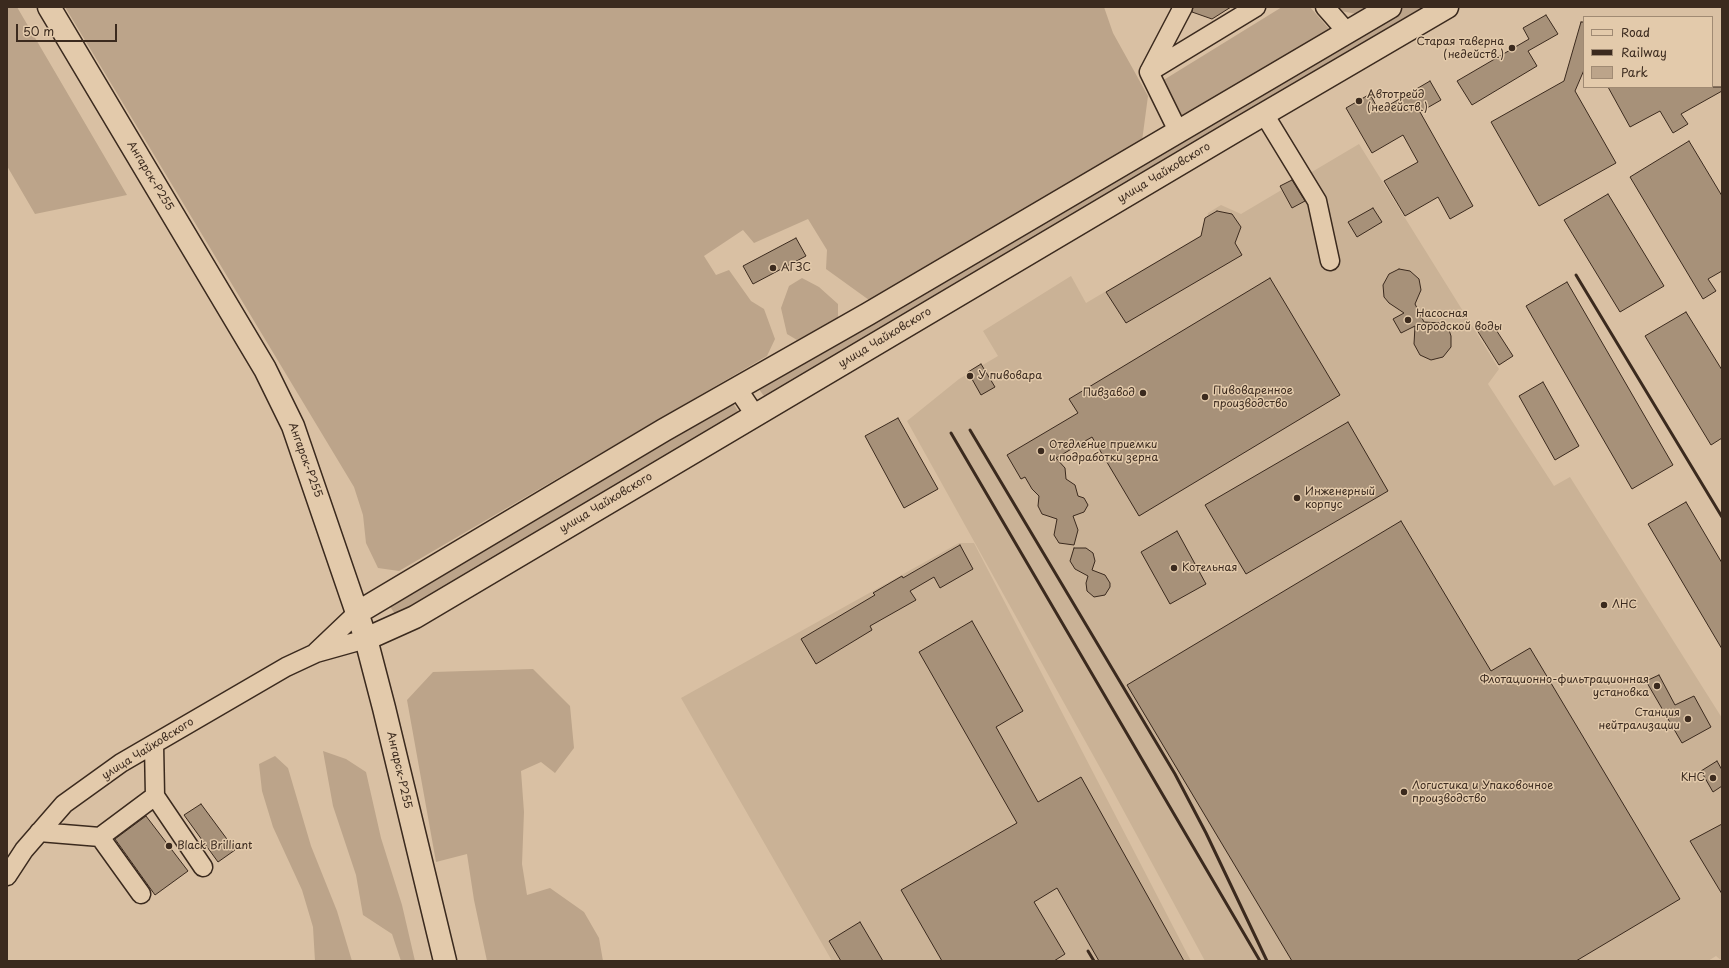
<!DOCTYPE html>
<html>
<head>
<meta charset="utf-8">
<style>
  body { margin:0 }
  #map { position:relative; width:1729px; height:968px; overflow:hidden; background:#d9c0a3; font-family:"Playpen Sans",sans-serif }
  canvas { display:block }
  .frame { position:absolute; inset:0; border:8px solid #3b2a1e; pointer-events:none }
  .legend { position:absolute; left:1583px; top:16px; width:130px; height:72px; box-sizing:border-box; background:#e3caab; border:1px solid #a08a73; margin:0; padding:5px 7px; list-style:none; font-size:12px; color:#3b2a1e }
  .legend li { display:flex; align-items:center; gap:8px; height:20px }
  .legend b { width:20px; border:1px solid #a08a73 }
  .scale { position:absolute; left:16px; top:24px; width:101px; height:18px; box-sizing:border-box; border:2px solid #3b2a1e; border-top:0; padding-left:5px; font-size:12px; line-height:14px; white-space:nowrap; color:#3b2a1e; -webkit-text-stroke:3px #e3caab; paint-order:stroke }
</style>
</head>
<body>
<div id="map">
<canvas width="1729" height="968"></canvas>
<div class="frame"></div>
<ul class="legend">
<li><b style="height:5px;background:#e3caab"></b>Road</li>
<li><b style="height:5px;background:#3b2a1e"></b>Railway</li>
<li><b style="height:11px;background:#bca48a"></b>Park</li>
</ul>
<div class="scale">50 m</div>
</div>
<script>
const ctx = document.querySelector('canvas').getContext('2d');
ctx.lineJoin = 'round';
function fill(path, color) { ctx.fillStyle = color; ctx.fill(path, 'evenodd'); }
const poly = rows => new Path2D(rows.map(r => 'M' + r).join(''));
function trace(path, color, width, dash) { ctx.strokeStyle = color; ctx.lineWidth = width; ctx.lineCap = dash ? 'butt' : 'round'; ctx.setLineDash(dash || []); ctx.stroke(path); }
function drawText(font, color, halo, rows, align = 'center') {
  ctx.font = font + ' "Playpen Sans",sans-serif'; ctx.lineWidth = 3; ctx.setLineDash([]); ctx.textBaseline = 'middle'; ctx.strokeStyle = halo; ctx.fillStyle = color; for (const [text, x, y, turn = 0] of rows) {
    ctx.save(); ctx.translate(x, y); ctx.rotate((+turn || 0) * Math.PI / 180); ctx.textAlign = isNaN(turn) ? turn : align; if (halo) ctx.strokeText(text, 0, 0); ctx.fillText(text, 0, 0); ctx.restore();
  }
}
const built = poly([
  [1359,144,1499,369,1488,384,1554,486,1570,477,1722,718,1722,961,1716,956,1708,961,1205,961,1108,782,907,421,959,379,998,356,983,331,1071,276,1086,303,1203,234,1208,213,1221,205,1241,214],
  [959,543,974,543,1191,961,832,961,681,698]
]);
const green = poly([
  [7,7,17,7,127,195,35,214,7,166],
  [65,7,1104,7,1113,33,1148,96,1142,141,869,300,826,269,827,250,808,219,754,243,743,230,704,256,716,275,729,270,751,301,764,309,775,339,767,356,399,571,378,568,366,543,363,515,354,487],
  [1282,7,1310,7,1330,30,1185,117,1171,107,1162,81],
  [1329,7,1375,7,1362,15,1330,9],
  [1404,7,1432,7,767,400,758,388,1090,190],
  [802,278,819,287,838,304,838,319,797,340,787,334,781,308,789,286],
  [733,403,741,416,397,617,389,605],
  [533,669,570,706,574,748,555,773,541,762,521,771,524,812,522,864,527,895,550,888,584,912,599,938,603,961,487,961,474,900,467,854,436,862,407,700,433,672],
  [323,751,346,759,366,772,381,838,402,905,415,961,401,961,392,934,363,915,356,875,333,806],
  [275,756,288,768,311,846,337,911,352,961,315,961,313,927,302,890,273,827,262,791,259,764]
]);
const building = poly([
  [1193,7,1231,7,1212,19,1192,12,1193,7],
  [1546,15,1558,34,1528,51,1537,66,1472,105,1457,81,1529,39,1523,28,1546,15],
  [1581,22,1584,22,1584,70,1575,91,1616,163,1539,206,1491,122,1564,81,1581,22],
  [1430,81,1441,100,1420,112,1473,206,1450,219,1438,197,1405,216,1384,181,1418,162,1403,135,1372,153,1346,108,1370,94,1379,111,1430,81],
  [1608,87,1722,87,1722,91,1681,114,1688,124,1673,133,1660,111,1630,127,1608,87],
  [1689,141,1722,196,1722,271,1708,279,1716,291,1703,299,1630,177,1689,141],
  [1292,180,1305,201,1292,208,1280,186,1292,180],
  [1608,194,1664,286,1620,312,1564,220,1608,194],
  [1373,208,1382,222,1357,237,1348,222,1373,208],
  [1217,211,1232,214,1241,227,1235,243,1242,255,1126,323,1106,292,1201,236,1205,218,1217,211],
  [796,238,806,256,753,284,743,266,796,238],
  [1399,269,1410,271,1419,279,1421,290,1415,304,1424,322,1441,323,1449,330,1451,336,1451,347,1443,357,1431,360,1420,355,1414,344,1415,326,1401,333,1393,319,1404,313,1389,303,1384,297,1383,285,1389,274,1399,269],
  [1270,278,1340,395,1139,516,1092,437,1056,458,1065,468,1066,479,1075,485,1078,496,1084,498,1088,505,1084,512,1073,516,1078,530,1074,545,1059,543,1054,535,1057,519,1042,514,1038,506,1039,496,1032,489,1025,477,1021,479,1007,455,1078,413,1069,399,1270,278],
  [1567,282,1673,465,1632,489,1526,306,1567,282],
  [1686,312,1722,370,1722,438,1711,445,1645,336,1686,312],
  [1491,322,1513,356,1499,365,1477,330,1491,322],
  [981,364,995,387,981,395,968,372,981,364],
  [1543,382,1579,446,1555,460,1519,396,1543,382],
  [898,418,938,489,904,508,865,436,898,418],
  [1348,422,1388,491,1246,574,1205,505,1348,422],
  [1686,502,1722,563,1722,649,1648,524,1686,502],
  [1401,521,1491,671,1530,648,1680,899,1576,961,1292,961,1127,685,1401,521],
  [1177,531,1206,584,1170,604,1141,552,1177,531],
  [960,545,973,569,940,588,934,577,910,591,916,600,870,626,872,630,816,664,801,639,875,595,873,593,902,576,903,578,960,545],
  [1074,548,1086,548,1093,553,1095,561,1092,570,1105,575,1110,583,1110,587,1105,595,1094,597,1087,591,1086,583,1088,576,1075,569,1070,561,1074,548],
  [972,621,1023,711,996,727,1038,802,1081,777,1184,961,1099,961,1057,888,1034,902,1065,954,1054,961,942,961,901,890,1017,823,919,652,972,621],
  [1659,675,1675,705,1694,696,1711,727,1682,743,1646,681,1659,675],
  [1717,761,1722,770,1722,786,1713,792,1701,771,1717,761],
  [201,804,235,850,218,862,184,815,201,804],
  [146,816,188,871,155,895,115,839,146,816],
  [1722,824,1722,894,1690,841,1722,824],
  [860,922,883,961,841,961,829,941,860,922]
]);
const minor = poly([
  [1325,7,1347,32],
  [1149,72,1256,7],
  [1264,114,1317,201,1330,261],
  [1178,131,1149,72,1183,7],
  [737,388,755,415],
  [316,652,357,613],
  [155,796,203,867],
  [39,832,100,837,155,796,154,744],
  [100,837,141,894],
  [7,876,24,850,64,804,121,763,286,667,316,653,366,639]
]);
const major = poly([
  [49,7,265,369,293,426,366,639,384,708,445,961],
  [357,613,664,430,868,314,1390,7],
  [366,639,415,617,1235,131,1447,7]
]);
const rail = poly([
  [1576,275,1722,517],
  [970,430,1175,774,1206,833,1267,961],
  [951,433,1260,961],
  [1088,951,1094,961]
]);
const markers = [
  [1512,48,4,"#3b2a1e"],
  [1359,101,4,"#3b2a1e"],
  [773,268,4,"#3b2a1e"],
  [1408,320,4,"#3b2a1e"],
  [970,376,4,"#3b2a1e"],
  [1143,393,4,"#3b2a1e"],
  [1205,397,4,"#3b2a1e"],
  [1041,451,4,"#3b2a1e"],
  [1297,498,4,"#3b2a1e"],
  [1174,568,4,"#3b2a1e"],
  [1604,605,4,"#3b2a1e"],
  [1657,686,4,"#3b2a1e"],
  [1688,719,4,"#3b2a1e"],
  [1713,778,4,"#3b2a1e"],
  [1404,792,4,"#3b2a1e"],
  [169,846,4,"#3b2a1e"]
];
const poiNames = [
  ["Старая таверна",1504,42,"right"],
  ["(недейств.)",1504,55,"right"],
  ["Автотрейд",1367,95],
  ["(недейств.)",1367,108],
  ["АГЗС",781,268],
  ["Насосная",1416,314],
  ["городской воды",1416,327],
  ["У пивовара",978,376],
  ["Пивоваренное",1213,391],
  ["производство",1213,404],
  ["Пивзавод",1135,393,"right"],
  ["Отедление приемки",1049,445],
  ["и подработки зерна",1049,458],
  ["Инженерный",1305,492],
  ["корпус",1305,505],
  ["Котельная",1182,568],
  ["ЛНС",1612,605],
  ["Флотационно-фильтрационная",1649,680,"right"],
  ["установка",1649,693,"right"],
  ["Станция",1680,713,"right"],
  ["нейтрализации",1680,726,"right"],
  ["КНС",1705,778,"right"],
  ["Логистика и Упаковочное",1412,786],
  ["производство",1412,799],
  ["Black Brilliant",177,846]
];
const streetNames = [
  ["улица Чайковского",1164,173,-31],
  ["Ангарск-Р255",150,176,59],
  ["улица Чайковского",885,338,-31],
  ["Ангарск-Р255",305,460,70],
  ["улица Чайковского",606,503,-31],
  ["улица Чайковского",148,749,-32],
  ["Ангарск-Р255",399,770,77]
];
fill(built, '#cab296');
fill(green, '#bca48a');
fill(building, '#a79179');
trace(building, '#3b2a1e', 1);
trace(minor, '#3b2a1e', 21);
trace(major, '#3b2a1e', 25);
trace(minor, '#e3caab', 18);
trace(major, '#e3caab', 22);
trace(rail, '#3b2a1e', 3);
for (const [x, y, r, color] of markers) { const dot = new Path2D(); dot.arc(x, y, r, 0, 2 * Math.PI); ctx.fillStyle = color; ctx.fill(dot); trace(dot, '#e3caab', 1.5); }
drawText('11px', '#3b2a1e', '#e3caab', poiNames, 'left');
drawText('11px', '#3b2a1e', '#e3caab', streetNames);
</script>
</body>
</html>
